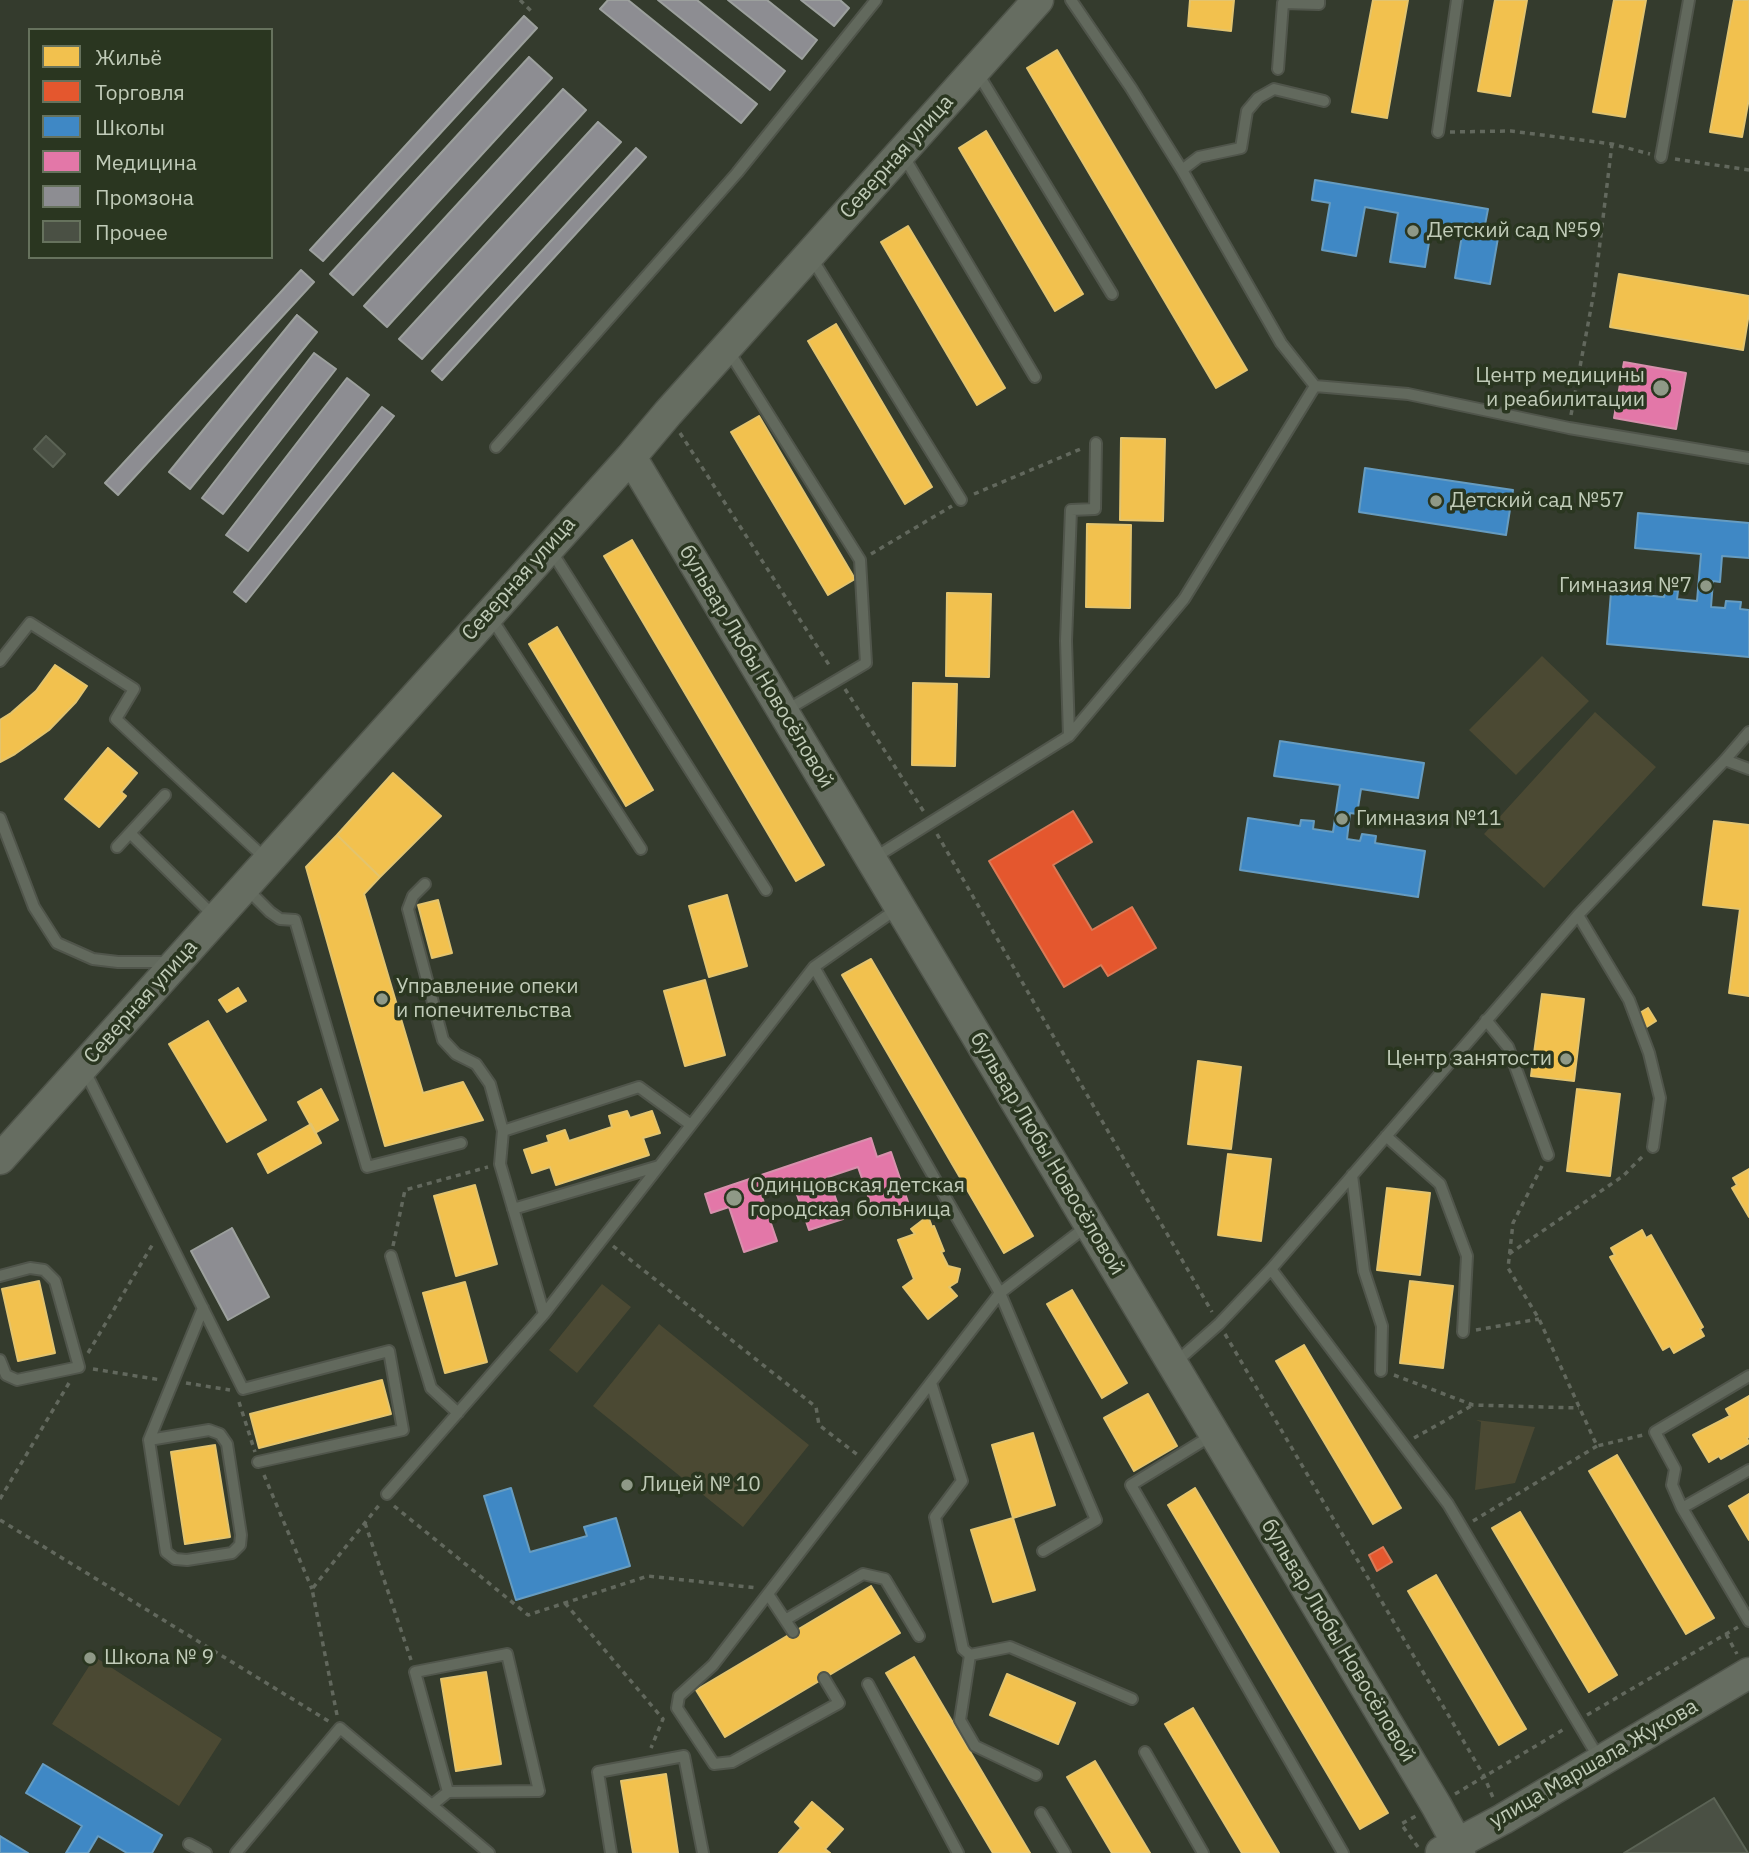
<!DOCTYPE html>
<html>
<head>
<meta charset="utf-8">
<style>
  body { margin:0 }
  #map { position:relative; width:1749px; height:1853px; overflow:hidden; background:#343b2d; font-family:"IBM Plex Sans",sans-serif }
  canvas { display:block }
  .legend { position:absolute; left:28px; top:28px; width:245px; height:231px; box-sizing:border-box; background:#2a3620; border:2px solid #66725d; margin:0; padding:9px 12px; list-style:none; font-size:21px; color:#c0cbb8 }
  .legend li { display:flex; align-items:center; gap:14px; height:35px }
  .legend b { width:35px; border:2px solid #66725d }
</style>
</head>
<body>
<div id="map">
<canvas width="1749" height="1853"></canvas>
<ul class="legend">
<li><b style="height:19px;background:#f2c14e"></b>Жильё</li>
<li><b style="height:19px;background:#e4572e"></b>Торговля</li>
<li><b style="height:19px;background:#3f88c5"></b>Школы</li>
<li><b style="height:19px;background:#e377a8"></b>Медицина</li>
<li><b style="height:19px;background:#8d8d92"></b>Промзона</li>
<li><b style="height:19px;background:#4a5044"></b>Прочее</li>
</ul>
</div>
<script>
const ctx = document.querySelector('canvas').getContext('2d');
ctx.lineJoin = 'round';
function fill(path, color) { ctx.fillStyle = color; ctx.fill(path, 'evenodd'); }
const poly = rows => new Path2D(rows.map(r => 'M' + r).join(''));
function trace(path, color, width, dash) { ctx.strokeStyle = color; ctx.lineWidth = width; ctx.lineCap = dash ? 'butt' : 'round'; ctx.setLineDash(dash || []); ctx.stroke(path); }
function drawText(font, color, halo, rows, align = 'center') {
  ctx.font = font + ' "IBM Plex Sans",sans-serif'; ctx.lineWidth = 7; ctx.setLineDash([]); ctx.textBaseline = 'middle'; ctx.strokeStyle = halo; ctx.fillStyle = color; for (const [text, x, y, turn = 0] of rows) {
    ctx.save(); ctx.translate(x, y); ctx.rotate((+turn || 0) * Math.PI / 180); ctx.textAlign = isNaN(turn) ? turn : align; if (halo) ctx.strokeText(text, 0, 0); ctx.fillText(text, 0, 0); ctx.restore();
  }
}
const green = poly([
  [1542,656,1589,701,1516,775,1469,730],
  [1595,712,1656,767,1544,888,1484,834],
  [602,1284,631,1307,577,1373,549,1350],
  [659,1324,809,1445,743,1527,593,1406],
  [1476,1420,1535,1427,1515,1483,1475,1490,1481,1422],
  [95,1657,222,1739,179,1806,52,1724]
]);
const homes = poly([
  [1190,0,1234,0,1231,31,1188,26,1190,0],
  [1373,0,1408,0,1387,118,1352,112,1373,0],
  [1495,0,1527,0,1510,96,1478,91,1495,0],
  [1614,0,1646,0,1625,117,1593,112,1614,0],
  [1734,0,1749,0,1749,98,1742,137,1710,132,1734,0],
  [1057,50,1247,370,1216,388,1027,68,1057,50],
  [986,131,1083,294,1055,311,959,148,986,131],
  [908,226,1005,388,977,405,881,242,908,226],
  [1619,274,1749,296,1749,313,1743,350,1610,327,1619,274],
  [836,324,932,487,905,504,808,341,836,324],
  [759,416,855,579,828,595,731,432,759,416],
  [1121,438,1165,439,1163,521,1120,520,1121,438],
  [1087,524,1131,525,1130,608,1086,607,1087,524],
  [632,540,824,865,796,881,604,556,632,540],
  [947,593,991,594,989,677,946,676,947,593],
  [557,627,653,790,626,806,529,644,557,627],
  [55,665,87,686,76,702,49,730,15,754,0,762,0,720,11,713,36,691,55,665],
  [913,683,957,684,955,766,912,765,913,683],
  [108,748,137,773,121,792,126,796,99,827,65,799,108,748],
  [393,773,441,816,380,877,337,835,393,773],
  [1714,821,1749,825,1749,996,1729,993,1740,909,1703,905,1714,821],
  [337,835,380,877,364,894,423,1093,463,1082,483,1120,385,1146,306,867,337,835],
  [727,895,747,966,709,977,689,906,727,895],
  [438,900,452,953,432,958,418,905,438,900],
  [871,959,1033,1236,1004,1253,842,975,871,959],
  [705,980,725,1055,685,1066,664,991,705,980],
  [238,988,246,1001,227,1012,219,1000,238,988],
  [1542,994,1584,999,1574,1081,1531,1076,1542,994],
  [1648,1008,1656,1021,1645,1028,1638,1014,1648,1008],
  [208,1021,266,1120,227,1142,169,1044,208,1021],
  [1198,1061,1241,1067,1231,1149,1188,1144,1198,1061],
  [321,1089,338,1120,315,1133,298,1102,321,1089],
  [1577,1089,1620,1094,1610,1176,1567,1171,1577,1089],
  [627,1111,630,1118,652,1111,660,1133,643,1138,649,1155,556,1185,550,1167,532,1173,524,1150,549,1142,547,1136,565,1130,569,1141,612,1127,609,1116,627,1111],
  [311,1124,321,1143,268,1173,258,1154,311,1124],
  [1228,1154,1271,1159,1261,1241,1218,1235,1228,1154],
  [1749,1169,1749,1217,1732,1188,1737,1185,1733,1178,1749,1169],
  [475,1185,497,1264,456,1276,434,1196,475,1185],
  [1387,1188,1430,1193,1420,1275,1377,1270,1387,1188],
  [928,1216,932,1227,934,1226,944,1251,941,1252,948,1266,960,1269,957,1282,949,1287,957,1296,928,1319,903,1287,914,1279,898,1240,915,1234,911,1229,928,1216],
  [1642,1230,1646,1238,1651,1235,1703,1327,1700,1329,1704,1336,1674,1353,1670,1346,1663,1350,1610,1257,1615,1255,1611,1248,1642,1230],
  [39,1281,55,1353,18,1361,2,1289,39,1281],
  [1410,1281,1453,1286,1443,1368,1400,1363,1410,1281],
  [465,1282,487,1362,445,1373,423,1293,465,1282],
  [1072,1290,1127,1383,1102,1398,1047,1304,1072,1290],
  [1304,1345,1401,1508,1373,1524,1276,1361,1304,1345],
  [382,1380,391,1414,259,1448,250,1414,382,1380],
  [1148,1394,1177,1446,1134,1471,1104,1418,1148,1394],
  [1749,1396,1749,1437,1747,1438,1749,1443,1721,1459,1719,1456,1709,1462,1693,1435,1730,1416,1726,1409,1749,1396],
  [1033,1433,1055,1505,1013,1518,992,1445,1033,1433],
  [215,1445,230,1537,185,1544,171,1452,215,1445],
  [1617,1455,1714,1618,1686,1634,1589,1471,1617,1455],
  [1195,1488,1388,1813,1360,1829,1168,1505,1195,1488],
  [1749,1494,1749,1540,1729,1506,1749,1494],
  [1520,1512,1617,1675,1589,1692,1492,1528,1520,1512],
  [1013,1518,1035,1590,993,1602,971,1530,1013,1518],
  [1436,1575,1526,1729,1499,1745,1408,1591,1436,1575],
  [871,1586,900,1633,725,1737,696,1690,871,1586],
  [914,1657,1030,1853,993,1853,886,1673,914,1657],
  [486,1672,501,1764,456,1771,441,1679,486,1672],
  [1007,1674,1075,1703,1058,1744,990,1715,1007,1674],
  [1193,1708,1279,1853,1242,1853,1165,1724,1193,1708],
  [1095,1761,1150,1853,1112,1853,1067,1777,1095,1761],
  [666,1774,678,1853,633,1853,621,1781,666,1774],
  [812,1802,843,1829,825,1849,830,1853,779,1853,801,1828,795,1822,812,1802]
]);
const shops = poly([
  [1073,811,1092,842,1053,865,1092,930,1132,907,1156,948,1108,976,1101,965,1064,987,989,861,1073,811],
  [1383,1547,1392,1562,1377,1571,1369,1555,1383,1547]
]);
const schools = poly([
  [1315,180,1488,209,1484,230,1499,232,1490,284,1455,278,1463,229,1432,224,1425,267,1390,262,1398,213,1365,207,1356,256,1322,250,1330,203,1312,200,1315,180],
  [1365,468,1513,490,1506,535,1359,512,1365,468],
  [1638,513,1749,523,1749,558,1722,556,1720,582,1713,581,1711,607,1725,608,1726,601,1741,602,1740,609,1749,610,1749,657,1607,644,1611,592,1664,597,1665,590,1678,591,1677,599,1697,601,1701,554,1635,548,1638,513],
  [1280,741,1424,763,1418,798,1361,789,1357,814,1350,813,1347,839,1360,841,1362,834,1376,836,1375,843,1425,851,1418,897,1240,870,1248,818,1300,826,1301,820,1314,821,1313,829,1333,832,1340,785,1274,776,1280,741],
  [511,1488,530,1552,587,1536,584,1527,616,1518,630,1566,516,1600,484,1496,511,1488],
  [43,1764,162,1835,152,1853,127,1853,98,1836,88,1853,66,1853,82,1826,26,1793,43,1764],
  [0,1836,28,1853,0,1853,0,1836]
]);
const health = poly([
  [1624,362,1686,373,1676,429,1614,418,1624,362],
  [871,1138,877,1157,891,1152,908,1202,874,1213,858,1167,828,1177,843,1219,809,1230,793,1183,761,1194,777,1241,744,1252,729,1207,711,1213,705,1194,871,1138]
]);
const industry = poly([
  [608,0,628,0,757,104,741,123,600,9,608,0],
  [658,0,697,0,785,71,770,90,658,0],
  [728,0,767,0,817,40,802,59,728,0],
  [801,0,840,0,849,8,834,26,801,0],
  [524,16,537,28,323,261,310,250,524,16],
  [529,57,552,78,353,295,330,274,529,57],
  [563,89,586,110,387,327,364,306,563,89],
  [598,122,621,142,422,359,399,339,598,122],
  [636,148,646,157,442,380,432,371,636,148],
  [301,270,314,282,118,495,105,483,301,270],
  [297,315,317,332,190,489,169,472,297,315],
  [314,353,336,369,223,514,202,498,314,353],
  [347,378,369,395,248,551,226,535,347,378],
  [382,407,394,416,246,602,234,592,382,407],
  [232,1228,269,1297,228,1320,191,1251,232,1228]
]);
const building = poly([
  [46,436,65,454,53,467,34,449,46,436],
  [1714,1798,1748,1853,1624,1853,1714,1798]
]);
const path = poly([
  [520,0,531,11],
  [1450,132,1511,131,1612,144,1650,154],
  [1675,159,1749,170],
  [1571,415,1594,292,1612,144],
  [680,433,831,668],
  [974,494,1083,448],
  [871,554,952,506],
  [845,689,924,812],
  [937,834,1212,1312],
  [1542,1166,1513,1223,1508,1268,1539,1319,1597,1446,1643,1435],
  [393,1246,405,1190,488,1167],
  [613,1246,816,1407,819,1425,859,1456],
  [1509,1254,1623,1176,1643,1156],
  [1476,1330,1539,1319],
  [1225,1334,1484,1776,1494,1800],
  [88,1353,154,1242],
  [93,1369,161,1380],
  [1394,1375,1473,1405,1579,1408],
  [186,1383,230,1390],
  [239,1402,255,1452],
  [1414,1438,1473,1405],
  [264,1475,312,1589],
  [0,1499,69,1383],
  [394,1506,528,1615,648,1576,757,1588],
  [0,1520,330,1722],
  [1473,1521,1597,1446],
  [365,1523,411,1660],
  [565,1603,663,1719,651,1748],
  [1726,1634,1737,1654],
  [337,1715,312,1589,380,1504],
  [1587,1715,1738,1627],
  [1455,1794,1566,1728],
  [1418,1847,1401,1824,1418,1815]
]);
const lane = poly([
  [1071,0,1131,88,1182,170,1281,343,1315,386,1408,394,1569,428,1749,458],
  [1278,69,1283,3,1319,4,1319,0],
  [977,72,1112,294],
  [1438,132,1457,0],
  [903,155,1035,377],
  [1661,157,1689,0],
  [1182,170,1199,157,1241,148,1247,111,1258,98,1274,89,1324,101],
  [811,257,961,500],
  [728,350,860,560,866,663,785,711],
  [496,447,737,173,876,0],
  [550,549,766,890],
  [490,616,641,849],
  [0,661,30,623,134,689,116,719,267,860],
  [1069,736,1066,641,1071,510,1095,509,1096,443],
  [1725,760,1749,769],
  [0,818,34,907,57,943,93,959,118,962,170,962],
  [131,834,214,916],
  [117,847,165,795],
  [874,858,1069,736,1184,599,1315,386],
  [425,884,413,896,408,909,443,1040,456,1054,476,1064,490,1084,503,1131],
  [246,888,270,912,280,919,295,920,367,1167,461,1143],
  [1578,915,1629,1000,1649,1053,1660,1098,1653,1147],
  [814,967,1000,1293,1096,1520,1043,1551],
  [1486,1020,1508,1047,1548,1155],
  [84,1069,243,1389,389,1351,403,1430,258,1462],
  [1386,1136,1440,1184,1467,1256,1463,1332],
  [1352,1175,1364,1271,1382,1326,1381,1371],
  [513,1209,659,1166],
  [391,1256,431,1388,458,1413],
  [1271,1269,1448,1504,1600,1760],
  [0,1276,30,1268,44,1270,55,1281,79,1367,17,1380,6,1375,0,1360],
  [544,1314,500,1164,503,1131,639,1087,691,1125],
  [1175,1363,1219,1324,1271,1269,1578,915,1725,760,1749,732],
  [1749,1376,1655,1432,1675,1469,1672,1485,1682,1508,1749,1621],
  [931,1383,962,1481,935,1517,963,1649,970,1655,1010,1647,1132,1699],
  [1214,1434,1131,1485,1343,1853],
  [149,1440,209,1430,220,1434,227,1444,241,1535,240,1545,232,1553,187,1560,175,1559,166,1552,149,1440,203,1308],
  [387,1494,544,1314,814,967,898,908],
  [1682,1508,1749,1470],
  [768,1594,793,1632],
  [785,1620,863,1574,885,1579,919,1636],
  [970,1655,960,1720,975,1746,1036,1775],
  [824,1678,839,1703,732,1762,714,1764,677,1708,679,1696,713,1665,1000,1293,1087,1226],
  [868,1684,958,1853],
  [1145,1752,1203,1853],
  [432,1805,448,1792,415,1672,507,1654,539,1791,448,1792],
  [1041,1813,1065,1853],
  [189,1844,206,1853],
  [236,1853,340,1728,489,1853],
  [611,1853,598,1772,684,1756,703,1853]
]);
const secondary = poly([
  [631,457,1436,1805,1457,1843,1460,1853],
  [0,1159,631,457,668,413,1038,0],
  [1441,1852,1503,1819,1749,1673]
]);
const markers = [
  [1413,231,7,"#8f9987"],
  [1661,388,9,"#8f9987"],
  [1436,501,7,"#8f9987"],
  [1706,586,7,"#8f9987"],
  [1342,819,7,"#8f9987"],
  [382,999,7,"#8f9987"],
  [1566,1059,7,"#8f9987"],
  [734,1198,9,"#8f9987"],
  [627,1485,7,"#8f9987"],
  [90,1658,7,"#8f9987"]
];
const streetNames = [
  ["Северная улица",897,157,-48],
  ["Северная улица",519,579,-48],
  ["бульвар Любы Новосёловой",756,667,59],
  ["Северная улица",141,1002,-48],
  ["бульвар Любы Новосёловой",1047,1154,59],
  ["бульвар Любы Новосёловой",1338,1641,59],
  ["улица Маршала Жукова",1594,1764,-30]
];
const poiNames = [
  ["Детский сад №59",1427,231],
  ["Центр медицины",1645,376,"right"],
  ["и реабилитации",1645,400,"right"],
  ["Детский сад №57",1450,501],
  ["Гимназия №7",1692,586,"right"],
  ["Гимназия №11",1356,819],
  ["Управление опеки",396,987],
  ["и попечительства",396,1011],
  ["Центр занятости",1552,1059,"right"],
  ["Одинцовская детская",750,1186],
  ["городская больница",750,1210],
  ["Лицей № 10",641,1485],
  ["Школа № 9",104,1658]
];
fill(green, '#4b4933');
fill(homes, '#f2c14e');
trace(homes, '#e3c46e', 2);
fill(shops, '#e4572e');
trace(shops, '#d97a57', 2);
fill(schools, '#3f88c5');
trace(schools, '#669cc1', 2);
fill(health, '#e377a8');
trace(health, '#d890ad', 2);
fill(industry, '#8d8d92');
trace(industry, '#9ca09d', 2);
fill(building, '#4a5044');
trace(building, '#5b6355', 2);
trace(lane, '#50554b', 14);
trace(secondary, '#50554b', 33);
trace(path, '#62685d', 3.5, [5, 5]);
trace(lane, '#62695d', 10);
trace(secondary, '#666d61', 30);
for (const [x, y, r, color] of markers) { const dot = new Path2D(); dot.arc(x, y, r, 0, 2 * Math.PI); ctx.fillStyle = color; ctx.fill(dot); trace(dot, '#2a3620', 2.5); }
drawText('21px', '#c0cbb8', '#2a3620', streetNames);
drawText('21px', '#c0cbb8', '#2a3620', poiNames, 'left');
</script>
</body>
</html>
